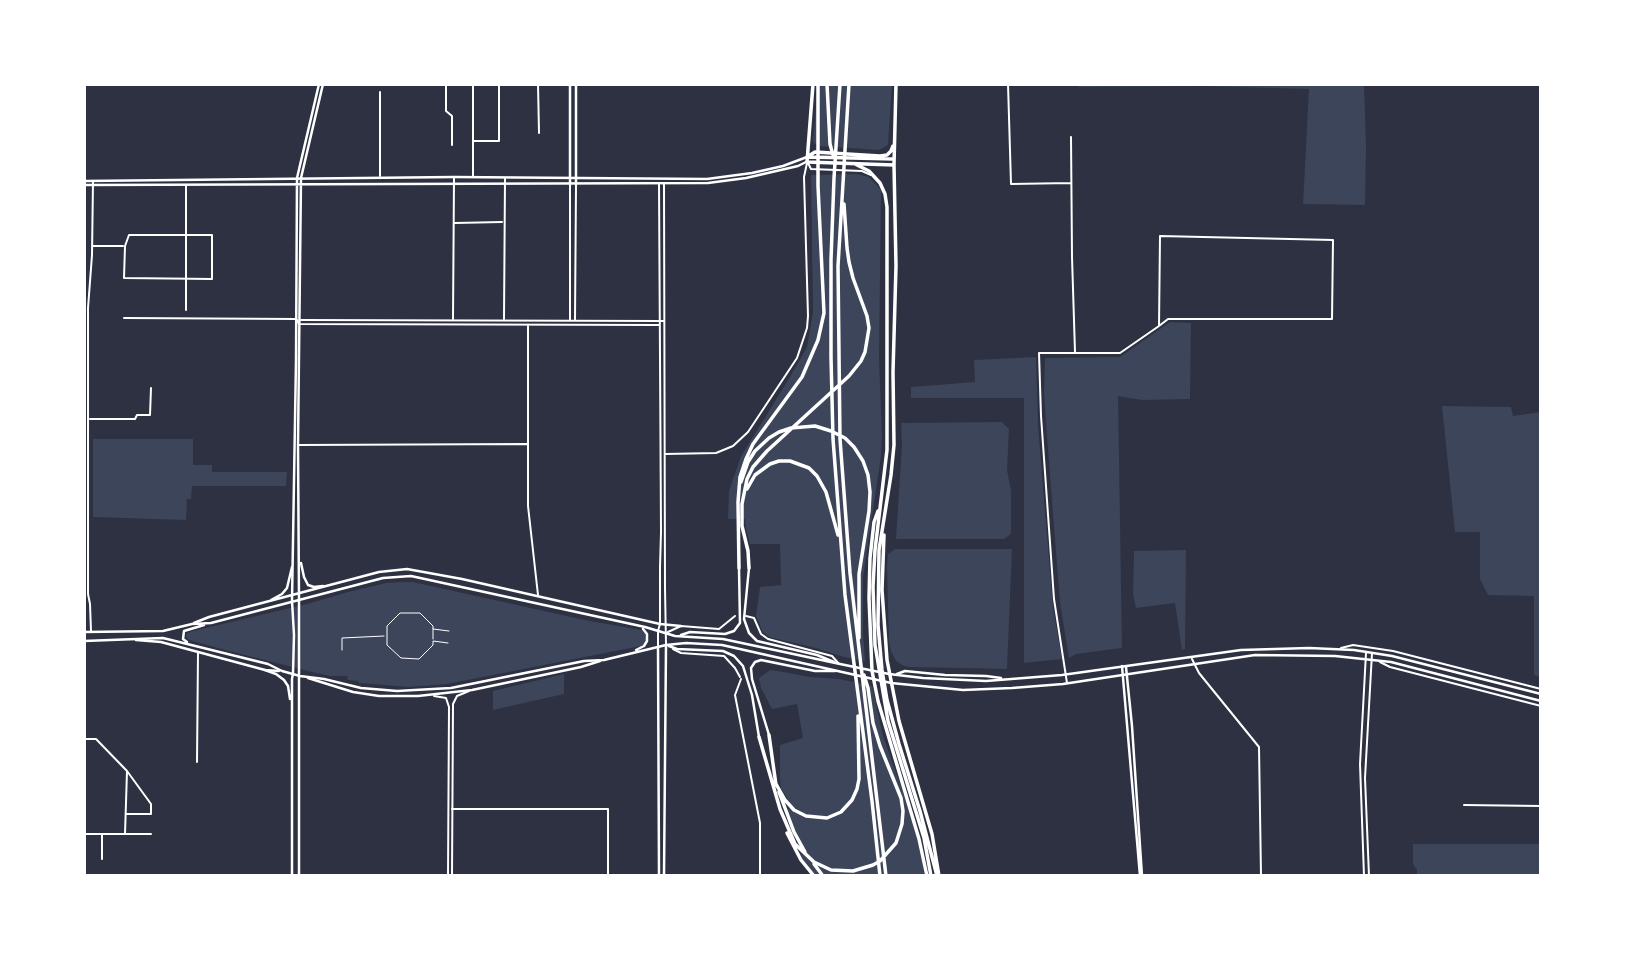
<!DOCTYPE html>
<html>
<head>
<meta charset="utf-8">
<style>
  body { margin:0 }
  #map { position:relative; width:1625px; height:960px; overflow:hidden; background:#2d3142; font-family:"Playfair Display",serif }
  canvas { display:block }
  .frame { position:absolute; inset:0; border:86px solid #fff; pointer-events:none }
</style>
</head>
<body>
<div id="map">
<canvas width="1625" height="960"></canvas>
<div class="frame"></div>
</div>
<script>
const ctx = document.querySelector('canvas').getContext('2d');
ctx.lineJoin = 'round';
function fill(path, color) { ctx.fillStyle = color; ctx.fill(path, 'evenodd'); }
const poly = rows => new Path2D(rows.map(r => 'M' + r).join(''));
function trace(path, color, width, dash) { ctx.strokeStyle = color; ctx.lineWidth = width; ctx.lineCap = dash ? 'butt' : 'round'; ctx.setLineDash(dash || []); ctx.stroke(path); }
const green = poly([
  [818,84,892,84,888,145,879,150,818,146,813,142],
  [1078,84,1364,84,1366,146,1365,205,1303,204,1309,89,1203,86,1079,87],
  [857,174,869,177,881,190,879,359,882,434,881,456,863,578,863,633,865,661,844,657,816,648,769,637,763,632,756,616,760,587,781,585,780,544,750,544,746,529,745,519,728,519,729,491,741,456,787,382,807,347,813,312,811,175],
  [1170,322,1191,323,1190,399,1142,400,1118,396,1122,648,1076,654,1069,658,1060,603,1047,437,1044,392,1045,358,1120,357],
  [1036,357,1038,425,1053,608,1062,659,1024,663,1024,398,911,398,911,387,975,382,974,360],
  [1442,406,1511,407,1513,416,1541,412,1541,677,1534,675,1534,596,1488,595,1480,579,1480,532,1455,532],
  [1002,422,1009,429,1007,470,1011,491,1011,534,1004,539,896,539,902,444,901,423],
  [93,439,193,439,193,465,212,465,212,472,287,472,286,486,192,486,191,499,187,499,186,520,93,517],
  [895,549,1012,549,1007,669,909,667,904,666,896,661,891,651,889,642,887,567,888,554],
  [1186,550,1185,649,1182,650,1175,603,1136,608,1133,594,1134,551],
  [399,582,413,582,585,620,641,630,645,633,646,639,645,643,641,646,447,684,409,687,359,683,358,681,348,680,347,676,330,676,312,672,229,651,189,640,186,637,187,633,193,631,307,604,348,592,386,583],
  [770,670,778,671,810,677,839,679,872,686,883,736,910,812,923,861,924,876,815,876,803,860,787,810,792,806,781,788,780,777,780,745,803,738,797,704,772,709,761,688,759,678],
  [564,674,564,694,493,710,493,691],
  [1413,844,1541,844,1541,876,1417,876,1417,870,1413,864]
]);
const pedestrian = poly([
  [433,639,433,629],
  [448,643,433,641,433,645,419,659,401,658,387,645,387,626,400,613,420,613,433,626,433,629,449,631],
  [342,650,342,638,384,636]
]);
const minor = poly([
  [446,84,446,111,452,116,452,145],
  [538,84,539,133],
  [1008,84,1011,184,1071,183],
  [1071,137,1072,257,1075,352],
  [473,141,499,141,499,84],
  [380,176,380,92],
  [473,176,473,84],
  [455,223,502,222],
  [129,235,212,235,212,279,124,278,125,246,129,235],
  [93,246,123,246],
  [88,308,88,594,90,604,91,631],
  [186,310,186,185],
  [453,319,454,178],
  [504,319,505,178],
  [90,419,135,419,137,415,150,415,151,388],
  [746,616,754,618,761,634,768,639,832,656,839,664],
  [668,632,681,626,719,629,735,616],
  [1341,648,1353,645,1393,651,1541,689],
  [673,649,681,653,724,656,735,668,740,677],
  [1380,662,1390,667,1541,706],
  [741,679,735,695,760,823,760,876],
  [1067,683,1054,599,1041,416,1039,353,1120,353,1159,326,1168,319,1332,319,1333,240,1160,236,1159,326],
  [84,739,96,739,127,771,125,834],
  [197,762,198,652],
  [1464,805,1541,806],
  [452,809,608,809,608,876],
  [126,814,151,814,151,804,127,771],
  [84,834,151,834],
  [102,835,102,859]
]);
const tertiary = poly([
  [808,163,811,169,862,171,871,175],
  [664,184,665,588,666,644],
  [88,308,92,255,93,181],
  [124,318,296,319],
  [297,320,299,324,659,325],
  [301,320,664,321],
  [570,320,570,186],
  [575,320,576,185],
  [528,325,528,506,538,595],
  [298,445,527,444],
  [665,454,716,453,733,446,748,432,797,358,807,328,808,316,804,177,807,163],
  [658,646,658,631,660,624,660,567,661,532,659,183],
  [1192,659,1199,673,1259,747,1261,876],
  [434,696,446,698,449,707,448,876],
  [452,876,453,704,457,696,469,691],
  [1364,876,1360,764,1366,653],
  [1369,876,1365,778,1372,653]
]);
const secondary = poly([
  [570,84,570,185],
  [576,84,576,185],
  [84,181,454,177,707,179,752,173,783,166,807,157],
  [84,185,708,183,746,178,798,166,806,162],
  [301,563,304,577,308,585,314,587,323,586],
  [299,599,298,445,301,178,323,84],
  [271,600,282,594,287,588,292,567],
  [292,601,296,360,297,178,319,84],
  [194,623,209,617,379,572,407,569,462,579,660,624,681,626],
  [136,640,161,642,265,670,279,671],
  [658,647,659,876],
  [1122,666,1140,876],
  [1126,667,1132,726,1142,876],
  [308,678,353,692,379,696,418,696,472,690,581,667,600,661],
  [664,876,666,645]
]);
const primary = poly([
  [749,568,744,619,749,633,757,641,817,655,834,662],
  [299,600,299,876],
  [84,632,163,631,192,624,211,623,383,578,411,576,645,627,675,636,723,639,840,664,889,674,923,678,986,681,1062,675,1241,650,1309,648,1354,650,1392,656,1541,694],
  [681,635,690,632,725,634,734,631,740,623,739,568],
  [84,641,163,638,268,664,282,671,300,676,324,679,361,688,397,691,451,688,584,661,604,660,666,645,686,643,722,645,891,683,963,690,1012,688,1063,684,1255,655,1335,656,1391,662,1541,701],
  [187,642,183,639,184,631,204,625],
  [669,646,677,649,723,651,734,656,743,666,752,695,759,737],
  [636,650,644,646,647,641,647,634,643,629],
  [265,670,276,674,284,680,288,686,290,699],
  [897,674,905,671,945,675,986,676,1001,678],
  [769,735,752,679,751,668,755,662,761,660,815,671,835,671],
  [292,876,292,679,293,673,294,635,292,601]
]);
const trunk = poly([
  [813,84,807,162,894,165],
  [896,84,894,165,896,266,893,372,894,445,891,475,879,550,878,625,882,670,887,700,899,744,920,811,937,876],
  [807,157,815,152,880,156,887,155,891,151,893,146],
  [809,157,894,159],
  [855,164,869,171,880,183,885,194,887,207,887,450,875,550,873,587,875,645,888,721,924,838,931,876],
  [878,511,874,522,870,558,869,598,872,671,878,701,919,839,927,876],
  [884,535,882,590,887,660,899,721,932,834,939,876]
]);
const motorway = poly([
  [827,84,830,144,833,155],
  [840,84,834,178,831,260,831,357,833,439,845,595,872,801,880,876],
  [849,84,838,266,840,439,850,573,886,876],
  [741,482,748,462,755,451,769,438,779,432,791,428,815,426,831,431,845,438,854,447,863,461,868,475,870,492,869,511,859,574,859,638],
  [747,489,755,475,770,464,779,461,790,461,809,468,817,476,826,492,838,535],
  [739,568,738,502,740,477,746,459,753,444,802,377,818,340,824,313,818,186,818,84],
  [749,568,748,551,742,526,742,504,747,479,753,467,767,451,849,376,861,361,865,352,869,328,867,316,853,278,849,262,847,248,844,204],
  [769,735,776,785],
  [759,737,780,809],
  [776,784,785,800,794,810,806,816,827,818,841,812,852,800,857,789,859,779,858,716],
  [779,792,794,832,805,852],
  [780,809,795,844,814,862,831,870,853,871,873,865,880,861,896,843,902,824,903,811,901,798,880,746,873,723,868,688,864,675],
  [787,833,801,860,814,876],
  [814,864,823,876]
]);
fill(green, '#3c4559');
trace(pedestrian, '#fff', 1);
trace(minor, '#fff', 2);
trace(tertiary, '#fff', 2);
trace(secondary, '#fff', 2.5);
trace(primary, '#fff', 2.5);
trace(trunk, '#fff', 3.5);
trace(motorway, '#fff', 3.5);
</script>
</body>
</html>
